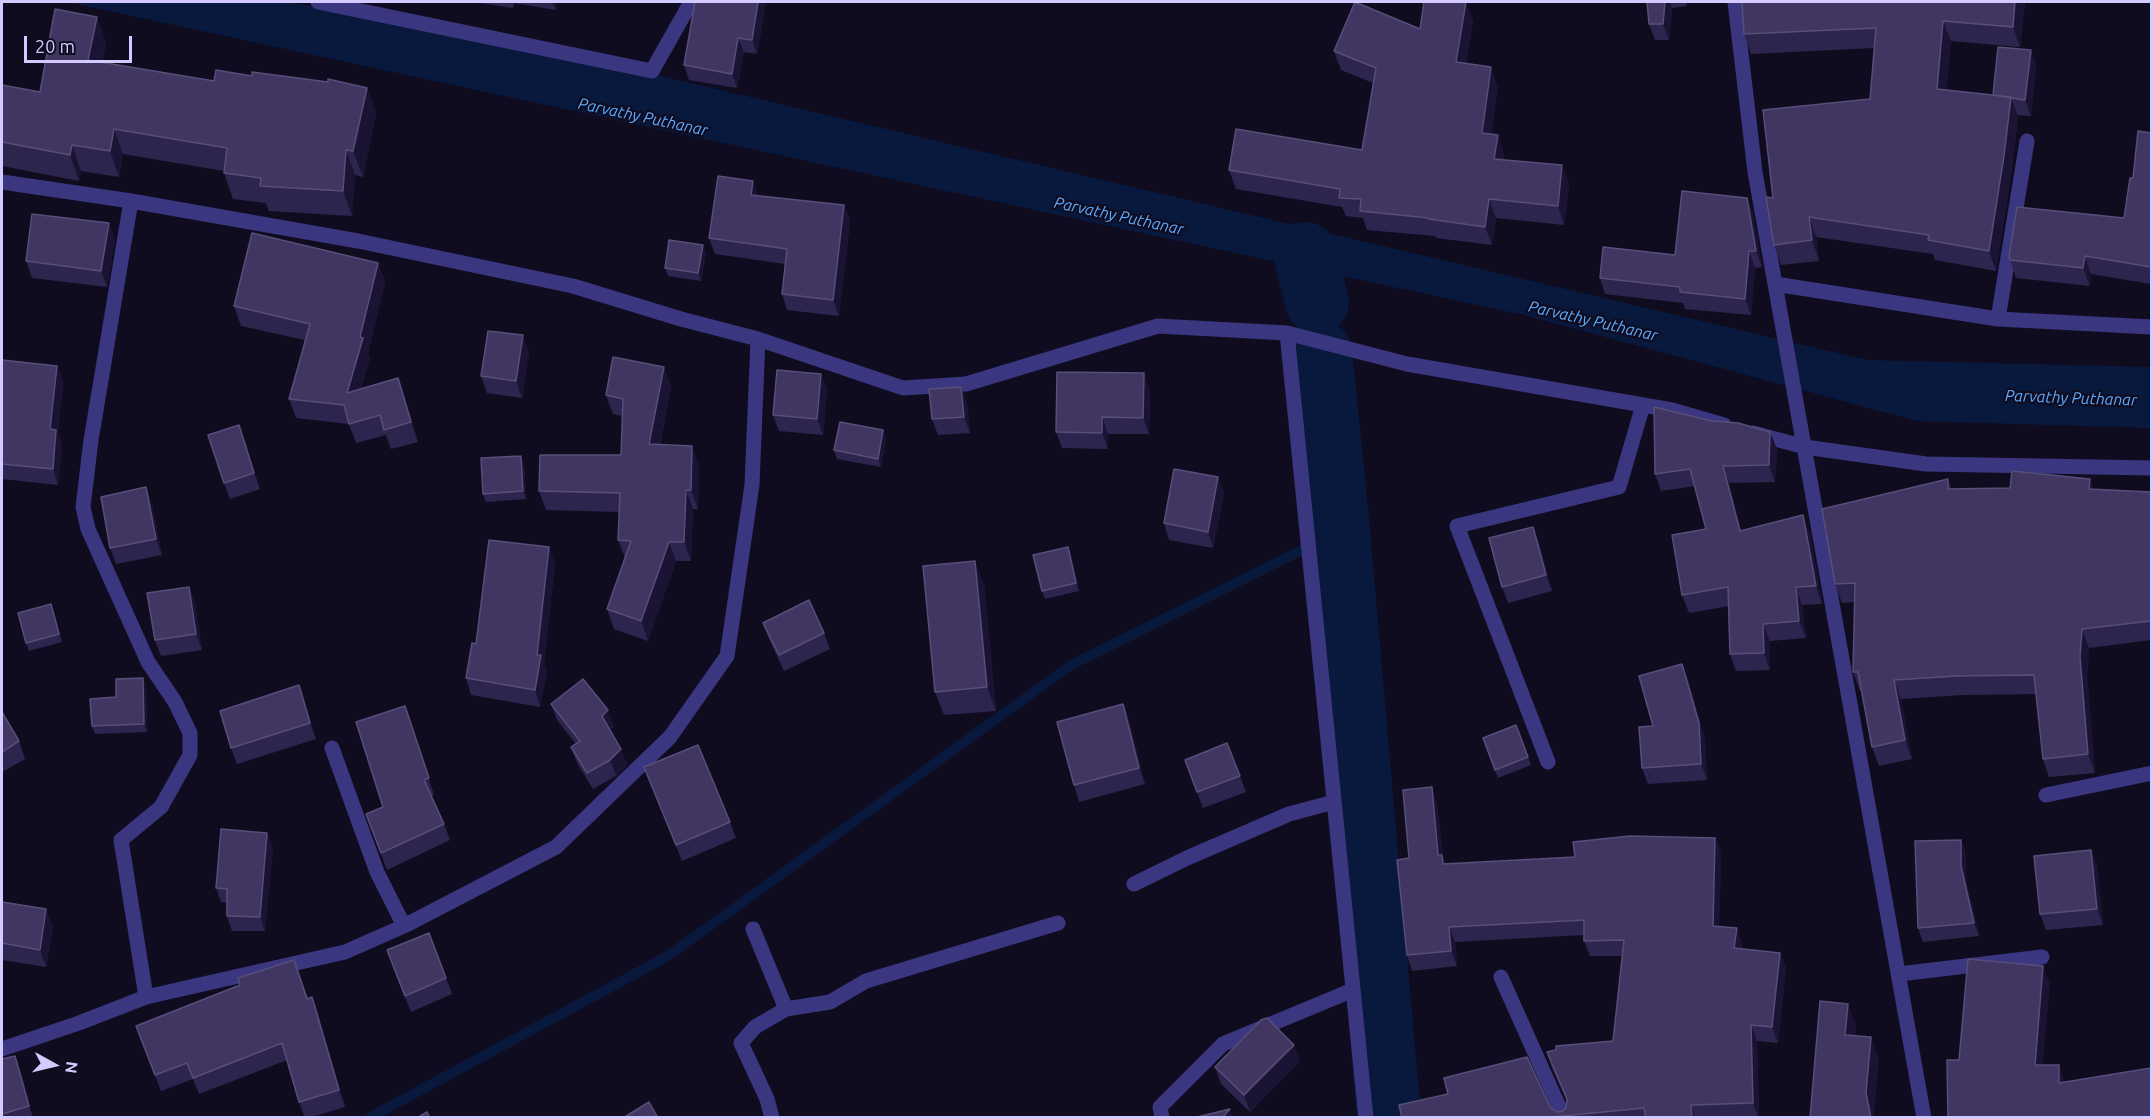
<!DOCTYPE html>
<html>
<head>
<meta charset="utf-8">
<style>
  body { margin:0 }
  #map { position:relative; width:2153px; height:1119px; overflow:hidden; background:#100c20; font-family:Ubuntu,sans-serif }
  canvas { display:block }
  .frame { position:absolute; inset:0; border:3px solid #d3cbff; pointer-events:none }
  .north { position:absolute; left:24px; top:1035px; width:60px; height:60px; -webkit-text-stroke:4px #100c20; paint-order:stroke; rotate:98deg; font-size:16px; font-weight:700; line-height:24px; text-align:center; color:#d3cbff }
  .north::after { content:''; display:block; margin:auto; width:21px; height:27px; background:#d3cbff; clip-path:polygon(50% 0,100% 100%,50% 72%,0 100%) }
  .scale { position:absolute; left:24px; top:36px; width:108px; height:27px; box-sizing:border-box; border:3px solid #d3cbff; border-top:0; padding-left:8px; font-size:18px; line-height:21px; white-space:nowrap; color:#d3cbff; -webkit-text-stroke:4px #100c20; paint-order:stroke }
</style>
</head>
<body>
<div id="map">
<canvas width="2153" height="1119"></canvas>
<div class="frame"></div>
<div class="north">N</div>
<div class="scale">20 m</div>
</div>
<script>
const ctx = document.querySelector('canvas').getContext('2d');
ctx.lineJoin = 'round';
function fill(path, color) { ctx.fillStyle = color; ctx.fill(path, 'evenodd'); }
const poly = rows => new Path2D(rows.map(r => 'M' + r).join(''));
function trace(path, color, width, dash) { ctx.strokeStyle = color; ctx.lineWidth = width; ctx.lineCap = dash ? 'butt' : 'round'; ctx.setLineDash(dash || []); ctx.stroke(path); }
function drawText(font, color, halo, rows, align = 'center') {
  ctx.font = font + ' Ubuntu,sans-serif'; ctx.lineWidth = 4.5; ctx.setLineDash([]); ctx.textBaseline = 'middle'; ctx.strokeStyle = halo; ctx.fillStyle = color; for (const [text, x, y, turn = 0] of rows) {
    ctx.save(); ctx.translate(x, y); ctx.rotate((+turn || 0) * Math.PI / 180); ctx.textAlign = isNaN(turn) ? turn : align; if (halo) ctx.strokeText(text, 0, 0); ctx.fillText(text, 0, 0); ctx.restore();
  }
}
const water = poly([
  [67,2,290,2,610,64,1867,360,2151,367,2151,428,1917,421,1524,315]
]);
const stream = poly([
  [1328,532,1337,520],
  [369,1118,668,956,1071,665,1310,546]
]);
const river = poly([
  [1305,254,1317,302],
  [1320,352,1337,520,1389,1118]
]);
const street = poly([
  [318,2,652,71,691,2],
  [1735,2,1755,172,1924,1118],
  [2,182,131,201,358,241,573,286,681,319,758,339,903,388,966,384,1158,326,1287,333,1407,364,1672,410,1724,425],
  [131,201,91,440,83,507,88,529,148,662,175,702,190,733,190,755,161,807,121,840,146,997],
  [1775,284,1998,319,2152,327],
  [1998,319,2027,141],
  [1287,333,1366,1118],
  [1753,433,1805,447,1926,464,2152,468],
  [332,748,377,872,404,926],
  [1548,762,1457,526,1619,487,1643,405],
  [2046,795,2152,773],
  [1134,884,1187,858,1289,814,1334,802],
  [753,929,786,1009,755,1027,741,1043,767,1099,772,1118],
  [1899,974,2042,957],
  [1501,977,1564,1118],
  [786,1009,830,1002,866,981,1058,923],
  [2,1049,79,1023,146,997,345,952,404,926,556,847,670,737,727,656,752,485,758,339],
  [1162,1118,1160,1107,1223,1044,1353,990]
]);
const wall = poly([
  [475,2,557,2,556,10,514,3,513,8],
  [695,2,766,2,757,54,744,52,737,88,689,80,684,65],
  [1647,2,1686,2,1687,6,1672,8,1669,40,1655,40,1649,24],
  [1742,2,2025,2,2020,47,1951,41,1946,90,1993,95,2031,50,2036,66,2031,116,2017,115,2018,117,2011,176,1996,271,1935,260,1933,254,1816,237,1819,261,1781,265,1774,245,1773,198,1870,99,1874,48,1751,54,1744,34],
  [1473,20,1466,64,1498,86,1491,134,1504,154,1504,160,1569,184,1564,225,1496,218,1492,245,1436,238,1435,236,1367,230,1363,218,1346,216,1342,207,1236,189,1229,170,1362,150,1373,83,1341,70,1334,51,1420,29],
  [106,42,102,63,214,81,252,76,367,88,376,113,363,177,355,175,352,216,269,211,266,203,233,199,224,173,224,171,123,154,119,177,81,171,79,181,2,166,2,85,40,92],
  [2151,133,2151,284,2091,274,2090,286,2016,278,2009,256,2124,218,2133,178],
  [758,196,844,205,850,221,839,316,787,310,782,294,785,264,715,254,709,238],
  [1747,198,1753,214,1762,267,1755,268,1751,315,1685,309,1683,303,1605,294,1600,278,1675,255],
  [115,239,107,287,32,278,26,261],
  [706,253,701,281,668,276,665,268],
  [378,263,385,282,368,353,370,357,361,389,398,378,405,397,418,442,391,449,386,435,356,443,349,424,296,418,289,399,305,340,241,326,234,306],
  [529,352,522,398,487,393,481,376],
  [2,360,57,366,63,382,58,433,62,446,58,485,2,479],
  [664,367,671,387,660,445,699,465,698,509,693,509,691,561,676,561,648,641,614,629,607,609,625,558,618,540,619,512,546,510,539,491,621,455,622,416,613,414,606,395],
  [821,374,827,390,823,435,779,431,773,415],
  [961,387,967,403,970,433,938,435,932,419],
  [1150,390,1149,434,1108,434,1108,449,1062,448,1056,432],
  [883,430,886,438,881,467,837,459,834,450],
  [245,441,260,489,230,499,224,483],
  [1777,449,1775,482,1729,483,1741,530,1810,533,1822,604,1802,605,1806,638,1770,641,1770,670,1736,671,1730,654,1729,606,1689,613,1682,595,1706,529,1695,486,1661,491,1655,474],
  [524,464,526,499,486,502,483,494],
  [1948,479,1951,489,2094,489,2151,492,2151,640,2089,648,2087,676,2095,773,2049,777,2043,759,2036,694,1963,695,1901,699,1912,759,1879,766,1872,747,1862,691,1860,691,1853,672,1854,602,1842,603,1835,584],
  [1224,493,1213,548,1169,540,1164,523],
  [152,504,162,555,116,564,110,548],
  [1533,527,1539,543,1552,591,1508,603,1502,587],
  [1068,547,1071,555,1079,591,1045,599,1042,591],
  [555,563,544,663,547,671,540,707,471,695,466,678,476,644],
  [984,584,996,711,944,715,935,692],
  [189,587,195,603,202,650,161,656,155,640],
  [54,612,62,642,29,651,26,643],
  [763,623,824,633,830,649,784,671,769,639],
  [1682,664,1688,680,1705,739,1707,780,1648,784,1642,768,1653,726],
  [299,685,316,739,237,764,231,748],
  [146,686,147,732,95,734,92,726,116,697],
  [551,704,614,727,610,730,621,749,627,765,616,776,593,789,577,763,571,747,576,744,557,720],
  [1123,704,1129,720,1145,784,1079,802,1074,785],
  [405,706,434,795,431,796,444,824,450,840,387,870,366,814,383,807],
  [2,712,19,741,25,759,2,772],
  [1516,725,1531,765,1498,778,1483,738],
  [1227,743,1246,792,1203,808,1185,760],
  [644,767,730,822,736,838,682,861],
  [1437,803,1443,857,1445,864,1575,857,1715,838,1721,853,1719,926,1737,928,1742,944,1742,948,1780,953,1786,968,1778,1043,1757,1041,1759,1118,1402,1118,1550,1107,1557,1112,1563,1111,1566,1108,1567,1101,1552,1068,1547,1052,1613,1041,1622,956,1590,956,1584,941,1584,935,1455,942,1457,966,1412,971,1407,955],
  [267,833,273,847,265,931,232,931,227,916,227,903,221,902,216,888],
  [1961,840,1966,854,1966,880,1979,936,1923,942,1918,928],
  [2091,850,2097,866,2103,925,2046,930,2040,914],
  [2,902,46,909,53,927,46,967,2,960],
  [393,967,446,978,452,994,411,1012],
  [300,976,308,998,312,997,318,1013,345,1107,308,1118,305,1118,299,1102,287,1060,199,1094,193,1079,161,1091,136,1026],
  [15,1056,21,1072,33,1118,2,1118,2,1059],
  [1300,1061,1250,1112,1221,1084,1215,1067]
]);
const shadedWall = poly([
  [552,2,557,2,556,10],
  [758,2,766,2,757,54,752,40],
  [1466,2,1473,20,1463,81,1456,62],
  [1665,2,1670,2,1672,8,1669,40,1663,24],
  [2015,2,2025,2,2020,47,2013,27],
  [97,17,106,42,98,86,88,60],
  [1943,21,1951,41,1945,109,1937,89],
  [738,38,744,52,737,88,732,74],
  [2031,50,2036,66,2031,116,2025,100],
  [1491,67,1498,86,1489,152,1482,133],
  [367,88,376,113,363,177,353,151],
  [2011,97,2018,117,2011,176,1996,271,1989,251],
  [114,129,123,154,119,177,110,151],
  [1498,135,1504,154,1501,177,1494,159],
  [72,145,81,171,79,181,70,155],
  [346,150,355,175,352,216,343,191],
  [1562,165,1569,184,1564,225,1558,206],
  [753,181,759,197,751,195],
  [1747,198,1753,214,1762,267,1756,251],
  [1489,199,1496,218,1492,245,1485,227],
  [844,205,850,221,839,316,833,300],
  [1809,217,1816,237,1819,261,1812,240],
  [109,223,115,239,107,287,101,271],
  [703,245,706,253,701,281,698,273],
  [1749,251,1755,268,1751,315,1745,299],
  [2085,256,2091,274,2090,286,2083,268],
  [378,263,385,282,368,353,370,357,354,413,347,393],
  [523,335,529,352,522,398,516,381],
  [57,366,63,382,58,433,62,446,58,485,53,469,50,429],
  [664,367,671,387,656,463,649,444],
  [1144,373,1150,390,1149,434,1143,418],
  [821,374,827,390,823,435,817,419],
  [398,378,405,397,418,442,411,422],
  [961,387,967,403,970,433,964,417],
  [1102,417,1108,434,1108,449,1102,433],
  [239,425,245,441,260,489,254,473],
  [883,430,886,438,881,467,878,459],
  [1770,432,1777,449,1775,482,1769,465],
  [692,446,699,465,698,509,691,490],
  [521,456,524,464,526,499,523,491],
  [1723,466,1729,483,1746,548,1740,531],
  [1218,477,1224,493,1213,548,1208,532],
  [2090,479,2097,497,2089,489],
  [146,487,152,504,162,555,156,539],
  [686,490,693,509,691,561,684,542],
  [1803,515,1810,533,1822,604,1816,586],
  [1533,527,1539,543,1552,591,1546,575],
  [669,542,676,561,648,641,641,621],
  [549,547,555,563,544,663,547,671,540,707,535,690,537,655],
  [1068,547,1071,555,1079,591,1076,583],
  [975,561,984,584,996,711,987,687],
  [189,587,195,603,202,650,196,634],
  [1796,587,1802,605,1806,638,1799,621],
  [1763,624,1770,641,1770,670,1764,653],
  [2082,629,2089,648,2087,676,2095,773,2088,754,2080,657],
  [1682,664,1688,680,1705,739,1707,780,1701,764],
  [143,678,146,686,147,732,144,724],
  [1894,680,1901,699,1912,759,1905,740],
  [299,685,305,701,316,739,310,723],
  [1123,704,1129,720,1145,784,1139,768],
  [608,710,614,727,607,732,602,716],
  [621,749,627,765,616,776,610,760],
  [1432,787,1437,803,1443,857,1448,871,1449,880,1438,855],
  [267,833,273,847,265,931,260,917],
  [1715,838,1721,853,1719,941,1713,926],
  [1961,840,1966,854,1966,880,1979,936,1974,923,1961,866],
  [2091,850,2097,866,2103,925,2097,909],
  [46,909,53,927,46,967,40,950],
  [1449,927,1455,942,1457,966,1451,951],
  [1737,928,1742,944,1740,963,1734,948],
  [1780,953,1786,968,1778,1043,1772,1027],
  [2043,966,2050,984,2041,1083,2035,1065],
  [312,997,318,1013,345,1107,339,1090],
  [1848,1004,1856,1026,1853,1057,1845,1035],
  [1751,1025,1757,1041,1759,1118,1753,1103],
  [1871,1037,1879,1059,1874,1114,1875,1118,1871,1118,1866,1093],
  [1294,1045,1300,1061,1250,1112,1244,1095],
  [15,1056,21,1072,33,1118,29,1106],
  [2059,1065,2065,1083,2059,1083],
  [1691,1105,1695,1118,1692,1118],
  [1230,1109,1233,1118,1222,1118]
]);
const building = poly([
  [695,2,758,2,752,40,738,38,732,74,684,65,695,2],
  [1355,2,1420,29,1424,2,1466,2,1456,62,1491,67,1482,133,1498,135,1494,159,1562,165,1558,206,1489,199,1485,227,1429,219,1429,218,1360,211,1361,199,1339,198,1340,189,1229,170,1236,129,1362,150,1376,68,1334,51,1355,2],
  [1647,2,1665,2,1663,24,1649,24,1647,2],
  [1742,2,2015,2,2013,27,1943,21,1937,89,2011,97,2004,156,1989,251,1928,240,1929,235,1809,217,1812,240,1774,245,1766,197,1773,198,1763,110,1870,99,1876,28,1744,34,1742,2],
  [55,9,97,17,88,60,214,81,216,70,252,76,252,72,328,82,328,79,367,88,353,151,346,150,343,191,260,186,261,178,224,173,227,148,114,129,110,151,72,145,70,155,2,142,2,85,40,92,55,9],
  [1998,47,2031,50,2025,100,1993,95,1998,47],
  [2138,131,2151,133,2151,267,2085,256,2083,268,2010,260,2009,256,2017,207,2124,218,2130,178,2133,178,2138,131],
  [718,176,753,181,751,195,844,205,833,300,782,294,787,249,709,238,718,176],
  [1682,191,1747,198,1756,251,1749,251,1745,299,1680,292,1680,287,1600,278,1603,247,1675,255,1682,191],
  [32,214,109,223,101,271,26,261,32,214],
  [252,233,378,263,360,337,363,338,347,393,398,378,411,422,384,430,380,415,349,424,344,405,289,399,310,324,234,306,252,233],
  [669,240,703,245,698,273,665,268,669,240],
  [488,331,523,335,516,381,481,376,488,331],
  [613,357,664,367,649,444,692,446,691,490,686,490,684,542,669,542,641,621,607,609,631,541,618,540,620,493,539,491,540,455,621,455,623,399,606,395,613,357],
  [2,360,57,366,50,429,56,430,53,469,2,464,2,360],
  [777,370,821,374,817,419,773,415,777,370],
  [1057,372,1144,373,1143,418,1102,417,1102,433,1056,432,1057,372],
  [961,387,964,417,932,419,929,389,961,387],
  [1654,407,1712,421,1738,423,1770,432,1769,465,1723,466,1740,531,1803,515,1816,586,1796,587,1799,621,1763,624,1764,653,1730,654,1728,587,1682,595,1672,535,1706,529,1690,469,1655,474,1654,407],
  [840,422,883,430,878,459,834,450,840,422],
  [239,425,254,473,224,483,208,435,239,425],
  [521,456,523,491,483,494,481,458,521,456],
  [1174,469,1218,477,1208,532,1164,523,1174,469],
  [2012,471,2090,479,2089,489,2151,492,2151,621,2082,629,2080,657,2088,754,2043,759,2034,675,1956,676,1894,680,1905,740,1872,747,1858,672,1853,672,1855,583,1835,584,1822,509,1948,479,1948,489,2010,488,2012,471],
  [146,487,156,539,110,548,101,497,146,487],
  [1533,527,1546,575,1502,587,1489,538,1533,527],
  [489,540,549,547,537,655,541,655,535,690,466,678,472,643,476,644,489,540],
  [1068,547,1076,583,1042,591,1033,555,1068,547],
  [975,561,987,687,935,692,923,566,975,561],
  [189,587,196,634,155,640,147,593,189,587],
  [809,600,824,633,779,655,763,623,809,600],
  [51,604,59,634,26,643,18,613,51,604],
  [1682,664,1699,723,1701,764,1642,768,1639,727,1653,726,1639,676,1682,664],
  [143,678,144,724,92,726,90,699,116,697,116,679,143,678],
  [583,679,608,710,602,716,621,749,610,760,587,773,571,747,580,741,551,704,583,679],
  [299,685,310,723,231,748,220,711,299,685],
  [1123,704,1139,768,1074,785,1057,722,1123,704],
  [405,706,429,778,424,780,444,824,381,853,366,814,383,807,356,722,405,706],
  [2,712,19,741,2,752,2,712],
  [1516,725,1528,757,1495,770,1483,738,1516,725],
  [1227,743,1240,776,1197,792,1185,760,1227,743],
  [698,745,730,822,676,845,644,767,698,745],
  [1432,787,1438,855,1442,855,1443,864,1575,857,1573,842,1630,836,1715,838,1713,926,1737,928,1734,948,1780,953,1772,1027,1751,1025,1753,1103,1691,1105,1692,1118,1646,1118,1644,1108,1542,1118,1402,1118,1399,1105,1448,1094,1444,1078,1527,1057,1550,1107,1557,1112,1563,1111,1566,1108,1567,1099,1547,1052,1556,1050,1556,1046,1613,1041,1624,940,1584,941,1584,920,1449,927,1451,951,1407,955,1397,860,1409,858,1403,790,1432,787],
  [221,829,267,833,260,917,227,916,227,889,216,888,221,829],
  [1961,840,1961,866,1974,923,1918,928,1915,841,1961,840],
  [2091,850,2097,909,2040,914,2034,856,2091,850],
  [2,902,46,909,40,950,2,943,2,902],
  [429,933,446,978,405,996,387,950,429,933],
  [1968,959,2043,966,2035,1065,2059,1065,2059,1083,2151,1068,2151,1118,1948,1118,1947,1060,1959,1060,1968,959],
  [294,960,307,999,312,997,339,1090,299,1102,282,1043,193,1078,187,1063,155,1075,136,1026,240,985,238,978,294,960],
  [1820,1001,1848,1004,1845,1035,1871,1037,1866,1093,1871,1118,1810,1118,1820,1001],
  [1267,1018,1294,1045,1244,1095,1215,1067,1261,1020,1267,1018],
  [15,1056,29,1106,2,1114,2,1059,15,1056],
  [649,1102,658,1118,623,1118,649,1102],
  [1230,1109,1222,1118,1193,1118,1230,1109],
  [427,1112,430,1118,417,1118,427,1112]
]);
const waterNames = [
  ["Parvathy Puthanar",643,117,12],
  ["Parvathy Puthanar",1119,216,12],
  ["Parvathy Puthanar",1593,321,13],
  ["Parvathy Puthanar",2071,398,2]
];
fill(water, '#08193d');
trace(stream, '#08193d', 10);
trace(river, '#08193d', 64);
trace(street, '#3b3680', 15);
fill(wall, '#2e254e');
fill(shadedWall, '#1b1334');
fill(building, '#403661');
trace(building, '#574e7a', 1.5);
drawText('italic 16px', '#59abff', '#100c20', waterNames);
</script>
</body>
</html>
